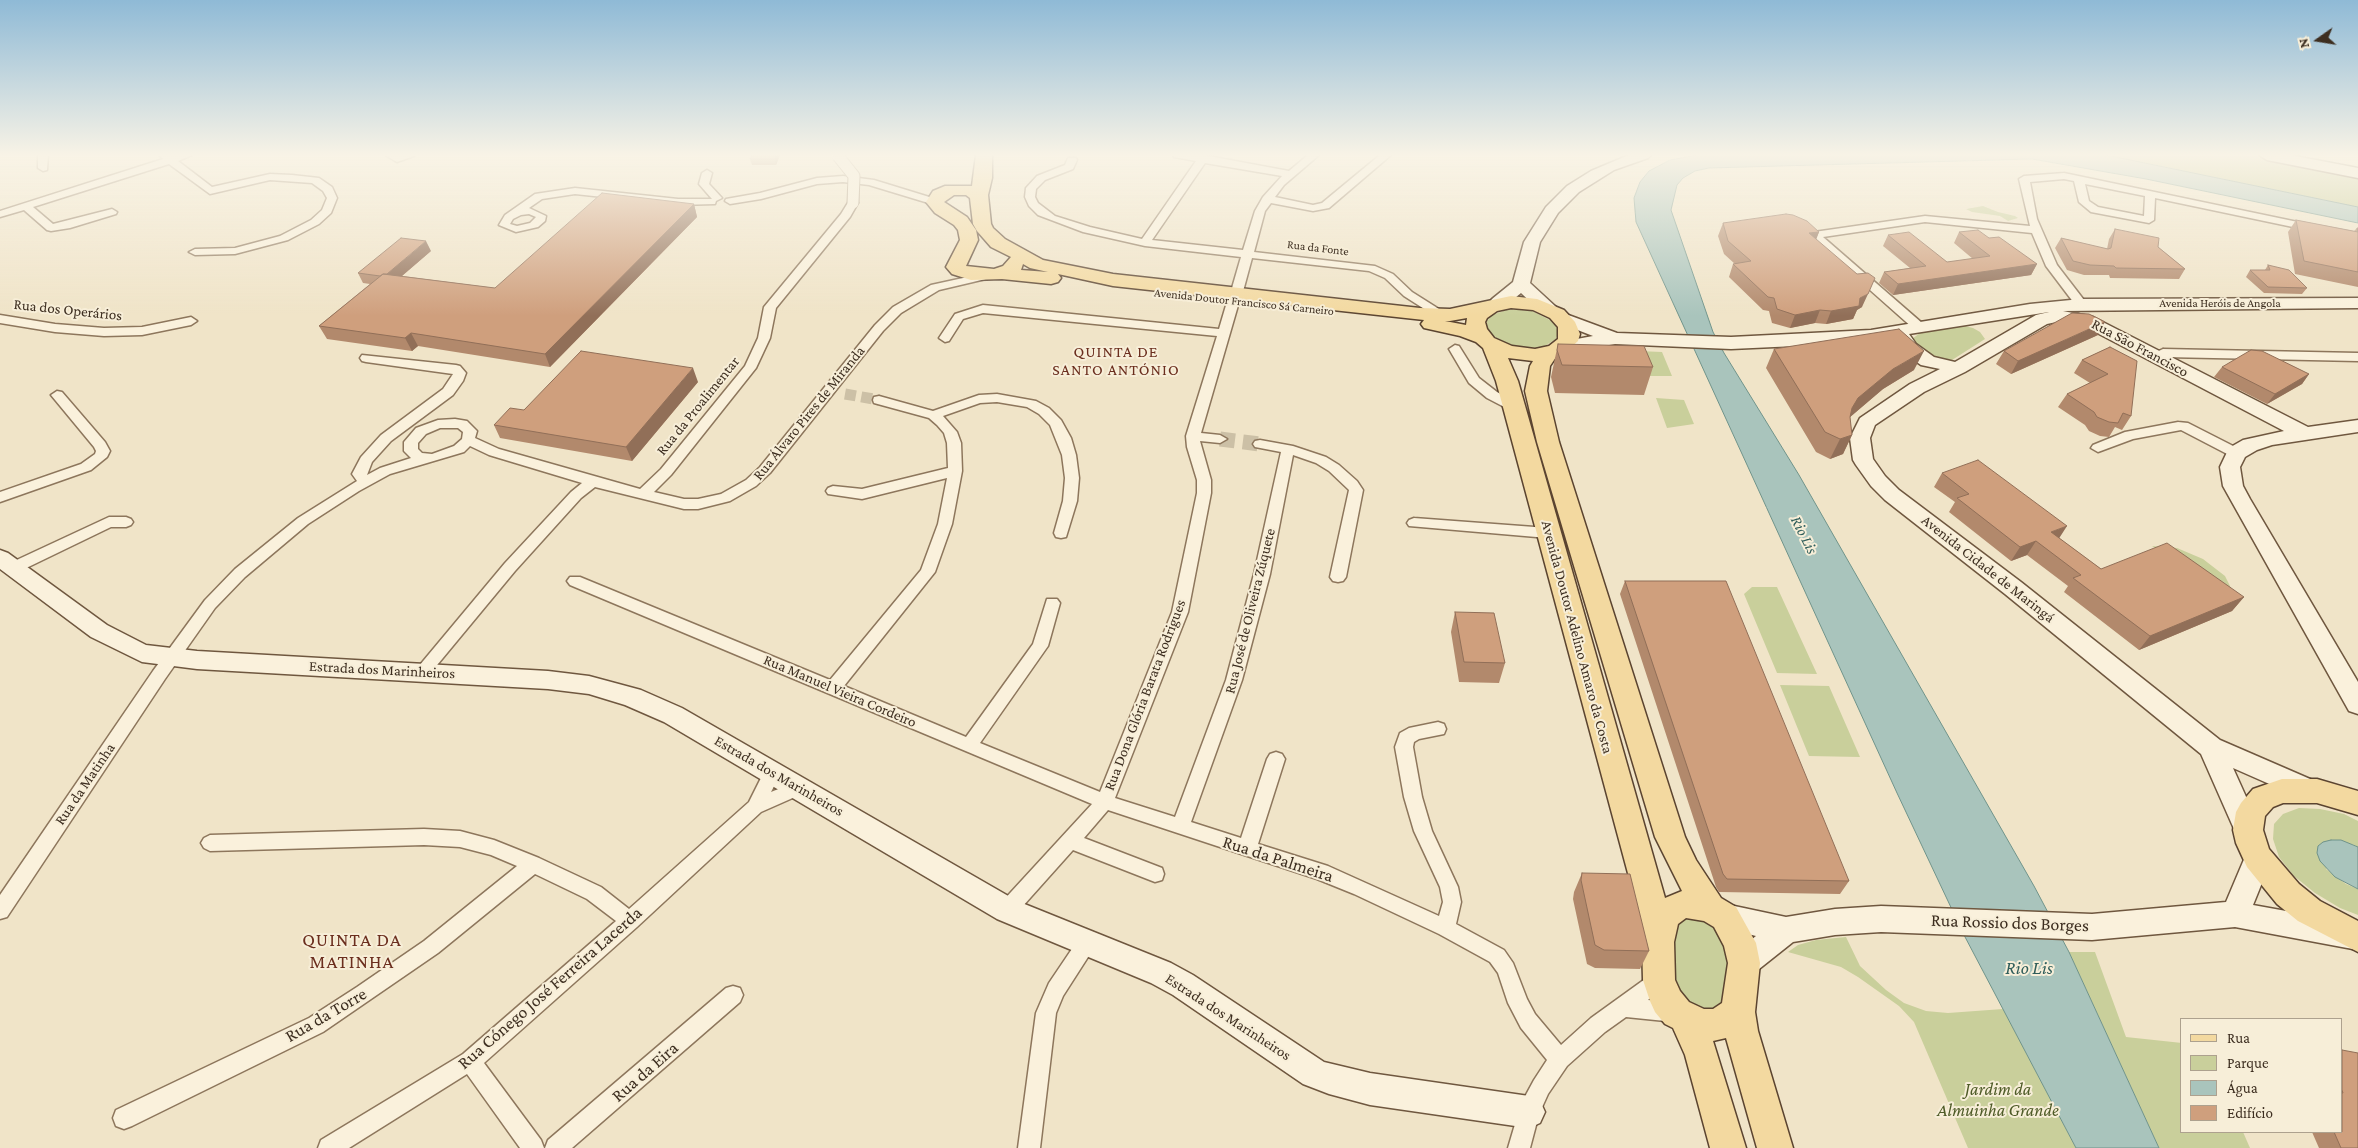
<!DOCTYPE html>
<html>
<head>
<meta charset="utf-8">
<style>
  body { margin:0 }
  #map { position:relative; width:2358px; height:1148px; overflow:hidden; background:#f0e4c8; font-family:"Crimson Pro",serif }
  canvas { display:block }
  .legend { position:absolute; left:2180px; top:1018px; width:162px; height:115px; box-sizing:border-box; background:#f7eed8; border:1px solid #ada18e; margin:0; padding:6px 9px; list-style:none; font-size:15px; color:#3d2e20 }
  .legend li { display:flex; align-items:center; gap:10px; height:25px }
  .legend b { width:25px; border:1px solid #ada18e }
  .north { position:absolute; left:2293px; top:15px; width:50px; height:50px; -webkit-text-stroke:4px #f7eed8; paint-order:stroke; rotate:257deg; font-size:14px; font-weight:700; line-height:20px; text-align:center; color:#3d2e20 }
  .north::after { content:''; display:block; margin:auto; width:18px; height:22px; background:#3d2e20; clip-path:polygon(50% 0,100% 100%,50% 72%,0 100%) }
</style>
</head>
<body>
<div id="map">
<canvas width="2358" height="1148"></canvas>
<ul class="legend">
<li><b style="height:6px;background:#f3d9a0"></b>Rua</li>
<li><b style="height:14px;background:#c9cf9b"></b>Parque</li>
<li><b style="height:14px;background:#a9c4bc"></b>Água</li>
<li><b style="height:14px;background:#cf9f7d"></b>Edifício</li>
</ul>
<div class="north">N</div>
</div>
<script>
const ctx = document.querySelector('canvas').getContext('2d');
ctx.lineJoin = 'round';
function fill(path, color) { ctx.fillStyle = color; ctx.fill(path, 'evenodd'); }
const poly = rows => new Path2D(rows.map(r => 'M' + r).join(''));
function trace(path, color, width, dash) { ctx.strokeStyle = color; ctx.lineWidth = width; ctx.lineCap = dash ? 'butt' : 'round'; ctx.setLineDash(dash || []); ctx.stroke(path); }
function drawText(font, color, halo, rows, align = 'center') {
  ctx.font = font + ' "Crimson Pro",serif'; ctx.lineWidth = 4; ctx.setLineDash([]); ctx.textBaseline = 'middle'; ctx.strokeStyle = halo; ctx.fillStyle = color; for (const [text, x, y, turn = 0] of rows) {
    ctx.save(); ctx.translate(x, y); ctx.rotate((+turn || 0) * Math.PI / 180); ctx.textAlign = isNaN(turn) ? turn : align; if (halo) ctx.strokeText(text, 0, 0); ctx.fillText(text, 0, 0); ctx.restore();
  }
}
const green = poly([
  [2106,155,2249,155,2308,167,2358,177,2358,207],
  [1983,206,1998,212,2015,216,2018,218,2008,221,2000,216,1972,212,1966,209],
  [1509,309,1532,311,1550,320,1556,326,1558,332,1556,339,1543,347,1532,349,1507,345,1497,341,1490,334,1487,327,1487,321,1492,315],
  [1961,325,1973,328,1980,332,1985,339,1952,360,1937,359,1918,350,1912,339,1920,333],
  [1638,351,1662,352,1672,376,1647,376],
  [1656,398,1684,400,1694,424,1667,428],
  [2152,546,2177,548,2203,559,2225,576,2236,598,2230,600],
  [1752,587,1777,587,1817,674,1777,673,1744,594],
  [1780,685,1829,686,1860,757,1809,756],
  [2299,808,2320,809,2344,814,2358,821,2358,847,2352,844,2326,869,2346,884,2358,889,2358,915,2340,908,2315,893,2294,876,2279,857,2273,839,2274,824,2283,814],
  [1687,916,1713,922,1730,952,1724,1002,1714,1009,1697,1011,1671,988,1670,930],
  [1846,937,1860,966,1886,990,1904,1003,1926,1011,1948,1013,2003,1009,2076,1148,1968,1148,1914,1022,1899,1006,1858,977,1841,967,1788,952,1798,945,1816,940],
  [2069,952,2095,952,2126,1037,2182,1043,2182,1132,2243,1132,2250,1148,2159,1148]
]);
const water = poly([
  [1697,155,2106,155,2358,207,2358,223,2146,179,2032,159,1709,168,1695,171,1683,178,1677,185,1671,210,1713,332,1724,353,1799,475,2034,886,2069,952,2159,1148,2076,1148,1964,935,1897,793,1636,222,1634,198,1640,182,1649,171,1670,160,1697,155],
  [2331,840,2341,840,2358,847,2358,889,2335,877,2320,861,2317,853,2318,846,2323,842,2331,840]
]);
const streetTunnelFar1 = poly([
  [845,394,879,400]
]);
const streetTunnel = poly([
  [1220,439,1260,444]
]);
const street = poly([
  [38,155,48,155,47,170,43,171,38,168,38,155],
  [159,155,192,155,178,161,212,187,270,174,292,175,319,178,332,187,337,198,331,213,319,224,288,240,235,254,195,255,189,252,195,249,235,248,280,236,311,220,322,210,327,198,323,191,312,183,270,180,210,194,169,164,33,207,53,224,112,209,117,212,116,214,70,228,51,231,47,230,24,210,0,217,0,211,163,159,159,155],
  [385,155,413,155,414,156,397,162,385,155],
  [1173,155,1203,155,1289,171,1308,155,1319,155,1284,185,1275,197,1313,205,1322,203,1380,155,1391,155,1329,208,1313,211,1271,203,1265,211,1254,252,1375,266,1393,274,1412,292,1450,316,1448,319,1440,319,1404,296,1385,278,1369,271,1252,258,1242,295,1240,297,1232,297,1230,295,1241,257,1145,246,1083,232,1038,215,1029,206,1025,197,1026,188,1037,176,1065,165,1068,158,1076,158,1077,160,1073,169,1045,180,1036,189,1035,197,1038,203,1055,216,1090,227,1142,239,1196,161,1174,157,1173,155],
  [1205,163,1282,176,1263,197,1255,211,1243,250,1152,240,1205,163],
  [707,170,712,173,709,184,722,198,716,201,715,204,678,205,575,194,542,199,529,208,546,216,545,221,538,227,516,232,499,225,505,215,535,194,575,188,678,199,712,199,699,184,702,173,707,170],
  [529,214,536,217,530,223,517,226,510,224,513,219,521,215,529,214],
  [2064,173,2312,225,2317,228,2312,231,2155,198,2154,220,2149,223,2091,212,2079,202,2074,181,2064,179,2030,182,2037,219,2057,265,2087,304,2081,308,2077,307,2046,266,2032,233,1925,222,1823,237,1922,323,1924,326,1922,329,1918,330,1914,329,1808,235,1814,232,1925,216,2030,226,2019,179,2024,176,2064,173],
  [2085,184,2145,196,2144,216,2098,207,2089,201,2085,184],
  [843,176,874,180,939,200,940,202,935,205,869,185,843,182,817,184,761,199,730,204,725,201,726,199,760,193,817,178,843,176],
  [853,200,858,203,850,217,776,308,770,338,756,368,671,475,654,492,684,499,698,499,721,494,746,480,760,467,875,325,893,307,931,285,986,273,992,276,990,278,939,290,901,313,883,331,770,473,756,486,730,501,698,509,684,509,595,487,581,498,515,571,428,676,422,678,416,676,414,672,505,563,571,492,582,483,489,455,470,446,464,452,390,474,359,491,308,524,245,577,215,608,165,679,7,917,0,919,0,895,153,671,205,600,235,569,298,518,357,481,352,474,361,457,381,435,443,389,453,374,366,362,362,361,360,358,362,355,456,365,460,366,466,373,463,381,453,395,391,441,372,462,367,475,380,468,411,458,404,451,404,442,416,428,438,420,455,419,467,421,477,431,475,438,499,449,640,489,661,469,745,366,758,338,764,307,841,214,849,201,853,200],
  [440,428,458,428,463,432,462,439,454,446,432,454,422,453,418,449,418,443,426,434,440,428],
  [1233,298,1239,302,1201,433,1220,435,1227,439,1220,443,1200,441,1211,480,1211,493,1188,612,1115,798,1175,817,1226,680,1254,574,1281,452,1255,447,1253,444,1255,441,1260,440,1293,446,1326,457,1339,465,1357,481,1363,490,1346,577,1343,581,1338,582,1333,581,1330,577,1349,490,1329,471,1316,463,1293,455,1270,574,1242,680,1191,822,1241,838,1267,759,1270,754,1276,752,1282,754,1285,759,1258,844,1328,866,1439,916,1443,902,1440,887,1414,831,1404,797,1395,747,1400,733,1409,728,1438,722,1444,724,1446,729,1444,734,1419,739,1414,742,1413,747,1422,797,1432,831,1458,887,1461,902,1456,924,1504,950,1513,963,1527,999,1535,1014,1561,1045,1591,1018,1652,974,1659,971,1666,974,1669,980,1666,986,1648,1000,1675,1002,1682,1005,1685,1012,1682,1019,1675,1022,1626,1017,1605,1032,1567,1066,1548,1094,1539,1114,1530,1148,1508,1148,1521,1104,1534,1080,1547,1060,1521,1028,1508,1003,1498,973,1490,962,1439,934,1354,894,1317,879,1108,810,1084,838,1162,868,1164,874,1162,880,1155,882,1073,850,1014,916,1007,918,1000,916,998,910,1000,904,1092,804,570,585,567,581,570,577,580,577,830,680,921,570,938,524,947,478,862,499,828,494,826,491,828,488,833,486,862,489,948,468,947,443,944,433,937,425,929,418,874,403,873,400,874,397,879,396,933,411,979,395,997,394,1036,401,1049,408,1061,420,1071,438,1076,455,1079,478,1077,501,1066,537,1061,538,1056,537,1054,533,1063,501,1065,478,1062,455,1050,425,1039,414,1027,407,997,402,980,403,943,416,957,432,961,443,962,471,952,524,935,572,844,686,966,737,1033,644,1047,599,1057,599,1060,603,1048,646,980,743,1100,792,1172,612,1197,493,1197,480,1187,447,1186,436,1217,336,983,313,963,319,949,341,945,342,939,338,955,314,983,305,1219,329,1227,302,1233,298],
  [0,315,55,324,104,328,142,327,191,317,197,321,191,325,142,335,104,336,55,332,0,323,0,315],
  [1455,345,1459,346,1479,378,1497,392,1520,404,1522,407,1520,410,1510,410,1487,398,1469,383,1449,349,1455,345],
  [2163,349,2358,353,2358,361,2165,357,2156,361,2152,360,2150,357,2152,354,2163,349],
  [57,391,62,392,105,442,110,451,107,457,91,470,0,502,0,492,81,464,95,454,96,451,94,447,51,395,57,391],
  [2178,422,2188,423,2241,450,2243,453,2241,456,2231,456,2181,430,2133,439,2098,452,2091,448,2093,445,2125,432,2178,422],
  [109,517,126,517,131,519,133,522,131,525,126,527,111,527,18,572,13,573,8,572,6,568,8,564,109,517],
  [1414,518,1548,528,1553,529,1555,533,1553,537,1548,538,1409,526,1407,523,1409,520,1414,518],
  [772,766,778,768,781,773,771,792,798,781,804,783,807,788,804,793,761,812,637,927,484,1063,541,1140,544,1148,520,1148,467,1074,349,1148,318,1148,321,1140,463,1054,616,921,587,899,535,874,438,953,323,1032,132,1126,124,1129,116,1126,113,1118,116,1110,309,1018,357,987,424,941,517,866,491,855,460,847,424,845,210,851,204,848,201,843,204,838,210,835,424,829,460,831,494,840,539,858,601,887,629,909,749,802,766,768,772,766],
  [1087,934,1094,937,1097,943,1063,996,1056,1013,1040,1148,1018,1148,1036,1013,1049,983,1080,937,1087,934],
  [733,986,740,988,743,995,740,1002,572,1148,545,1148,548,1140,726,988,733,986]
]);
const secondary = poly([
  [1629,155,1651,155,1648,158,1614,170,1579,192,1558,213,1540,242,1530,283,1555,306,1558,310,1555,314,1543,314,1521,293,1504,307,1492,307,1489,303,1492,299,1513,282,1524,242,1546,207,1567,186,1591,171,1629,155],
  [2259,155,2290,155,2358,168,2358,178,2267,160,2259,155],
  [2358,298,2358,308,2063,311,2093,317,2308,427,2358,420,2358,432,2272,445,2257,450,2245,457,2240,467,2243,486,2250,499,2358,682,2358,714,2349,711,2223,486,2220,467,2229,448,2243,440,2284,431,2082,325,2061,321,2047,324,1965,372,1924,392,1875,425,1870,438,1873,459,1885,476,1899,490,2021,582,2220,740,2317,782,2321,790,2317,798,2308,801,2233,768,2261,830,2258,838,2248,841,2238,838,2201,754,2005,594,1885,500,1871,486,1856,465,1853,460,1850,438,1860,418,1910,384,1940,369,1921,365,1902,352,1892,337,1818,345,1731,349,1615,344,1562,353,1555,351,1553,347,1555,343,1593,336,1557,322,1554,318,1557,314,1563,313,1617,333,1731,337,1871,330,2030,304,2081,299,2358,298],
  [2049,312,2036,315,1955,362,1934,357,1916,344,1909,334,2049,312],
  [0,550,8,553,107,625,146,645,197,651,548,671,589,676,641,690,682,708,1017,901,1171,963,1193,975,1324,1062,1370,1073,1529,1096,1540,1101,1545,1112,1540,1123,1529,1128,1370,1105,1329,1094,1303,1084,1173,995,1151,983,997,919,664,722,625,705,589,694,548,689,197,669,142,662,91,637,0,569,0,550],
  [2258,846,2268,850,2272,858,2253,905,2358,924,2358,950,2235,927,2092,940,1881,932,1835,935,1793,942,1754,973,1744,976,1734,973,1729,963,1734,953,1756,936,1715,926,1711,917,1715,908,1725,904,1786,917,1835,909,1881,906,2092,914,2226,902,2248,850,2258,846]
]);
const primary = poly([
  [976,155,992,155,992,178,988,195,991,224,993,228,1005,239,1043,260,1113,274,1420,308,1450,309,1511,296,1537,299,1564,310,1575,322,1580,334,1578,341,1563,355,1556,357,1550,366,1547,391,1559,442,1685,837,1696,860,1721,898,1736,907,1756,943,1760,963,1755,1012,1758,1031,1793,1148,1757,1148,1726,1038,1713,1041,1746,1148,1710,1148,1685,1055,1673,1028,1665,1024,1655,1012,1650,1001,1643,980,1642,942,1644,933,1496,381,1483,348,1476,342,1460,336,1424,328,1421,324,1424,320,1113,286,1058,274,1061,278,1058,282,1051,284,1002,279,971,280,952,274,946,267,960,240,958,230,954,225,935,213,926,202,933,191,945,186,972,186,976,155],
  [954,195,966,195,970,198,973,224,977,231,991,247,1011,257,1003,266,994,269,966,266,978,240,976,230,967,217,944,202,954,195],
  [1023,264,1030,268,1048,272,1021,270,1023,264],
  [1511,308,1533,310,1550,318,1558,327,1558,339,1549,346,1535,349,1512,346,1494,338,1487,329,1485,322,1487,318,1497,311,1511,308],
  [1467,318,1466,325,1445,321,1450,321,1467,318],
  [1508,358,1533,361,1530,366,1525,391,1537,442,1655,837,1682,891,1665,898,1518,381,1508,358],
  [1686,918,1704,921,1714,927,1724,946,1728,963,1722,1003,1713,1009,1704,1009,1689,1002,1680,991,1675,980,1674,942,1678,924,1686,918],
  [2282,779,2317,779,2358,791,2358,815,2317,803,2283,803,2273,807,2265,816,2263,830,2269,849,2299,884,2320,901,2358,921,2358,952,2298,921,2277,904,2247,867,2236,843,2233,830,2236,812,2241,803,2253,789,2282,779]
]);
const streetBridge = poly([
  [838,156,854,176,853,203]
]);
const wall = poly([
  [752,155,780,155,776,165,752,165,750,159],
  [694,204,697,217,550,367,418,346,412,351,327,339,319,326,370,284,363,283,358,273,431,251,402,276,495,288],
  [2296,220,2354,231,2357,228,2358,228,2358,287,2295,274,2288,232],
  [1723,223,1819,232,1816,239,1862,307,1857,310,1853,319,1826,324,1815,323,1790,328,1772,323,1769,311,1763,310,1729,277,1733,264,1735,264,1724,254,1718,236],
  [2115,229,2158,247,2185,269,2179,279,2110,278,2109,275,2084,275,2067,270,2055,248,2061,238,2107,249,2109,239],
  [1959,232,1989,238,2037,264,2031,275,1893,295,1879,283,1884,272,1910,268,1883,246,1888,235,1947,262,1973,259,1954,243],
  [2268,265,2307,288,2302,294,2264,293,2246,277,2250,270,2265,270],
  [2098,335,2011,374,1996,364,2004,351],
  [1558,344,1653,367,1644,395,1555,393,1551,377],
  [2110,347,2131,416,2122,430,2115,427,2109,437,2100,436,2089,431,2085,425,2058,407,2067,394,2090,383,2074,373,2082,360],
  [1774,349,1914,370,1883,389,1850,417,1852,435,1843,454,1830,459,1816,452,1766,368],
  [2222,367,2309,374,2302,384,2267,404,2214,377],
  [698,382,632,461,500,438,494,425,524,410],
  [1942,473,2059,538,2101,569,2244,597,2232,611,2139,650,2064,592,2068,586,2027,555,2011,561,1949,512,1955,502,1934,487],
  [1625,581,1849,881,1840,894,1719,892,1716,887,1620,594],
  [1455,612,1505,663,1499,683,1459,682,1451,632],
  [1582,873,1649,951,1640,969,1595,968,1587,964,1573,899,1574,892],
  [2342,1050,2358,1148,2319,1148,2312,1132,2342,1132]
]);
const shadedWall = poly([
  [776,155,780,155,776,165,775,159],
  [694,204,697,217,550,367,545,354],
  [1819,232,1814,245,1809,233],
  [426,241,431,251,389,287,384,277],
  [2037,264,2031,275,1893,295,1898,284],
  [1868,294,1862,307,1857,310,1853,319,1826,324,1831,311],
  [1820,310,1815,323,1790,328,1795,315],
  [2105,322,2098,335,2011,374,2018,361],
  [411,333,418,346,412,351,405,338],
  [1924,351,1914,370,1883,389,1849,418,1852,408,1858,398,1893,369],
  [693,368,698,382,632,461,626,447],
  [2309,374,2302,384,2267,404,2275,394],
  [1852,435,1843,454,1830,459,1840,439],
  [2067,526,2058,540,2051,532],
  [2036,541,2027,555,2011,561,2020,547],
  [2244,597,2232,611,2139,650,2150,636]
]);
const building = poly([
  [752,155,776,155,775,159,750,159,752,155],
  [602,193,694,204,545,354,411,333,405,338,319,326,383,274,495,288,602,193],
  [1786,214,1793,215,1807,221,1819,232,1809,233,1857,274,1868,273,1875,278,1868,294,1860,298,1859,306,1831,311,1820,310,1795,315,1777,309,1774,298,1768,297,1733,264,1751,261,1728,241,1723,223,1786,214],
  [2296,220,2358,232,2357,228,2358,228,2358,272,2304,261,2296,220],
  [2115,229,2159,238,2158,247,2185,269,2116,268,2114,266,2090,265,2073,261,2061,238,2108,249,2111,248,2115,229],
  [1978,230,1989,238,1999,237,2037,264,1898,284,1884,272,1926,266,1888,235,1909,232,1947,262,1990,256,1959,232,1978,230],
  [401,238,426,241,387,274,383,274,380,276,358,273,401,238],
  [2268,265,2289,270,2307,288,2268,287,2250,270,2270,270,2268,265],
  [2072,313,2089,314,2105,322,2018,361,2004,351,2072,313],
  [1899,329,1924,351,1893,369,1858,398,1852,408,1850,417,1852,435,1840,439,1825,432,1774,349,1899,329],
  [1558,344,1644,346,1653,367,1562,365,1557,350,1558,344],
  [2110,347,2137,361,2131,416,2123,413,2118,423,2109,422,2097,417,2094,412,2067,394,2108,374,2082,360,2110,347],
  [2251,350,2262,351,2309,374,2275,394,2222,367,2251,350],
  [581,351,693,368,626,447,494,425,510,408,524,410,581,351],
  [1978,460,2067,526,2051,532,2101,569,2167,543,2244,597,2150,636,2073,578,2081,575,2036,541,2020,547,1957,498,1969,494,1942,473,1978,460],
  [1625,581,1726,581,1849,881,1727,879,1723,874,1625,581],
  [1455,612,1494,613,1505,663,1464,662,1455,612],
  [1582,873,1630,874,1649,951,1604,950,1595,945,1581,880,1582,873],
  [2342,1050,2358,1053,2358,1148,2341,1148,2334,1132,2342,1132,2342,1093,2343,1093,2342,1090,2342,1050]
]);
const farStreetnames = [
  ["Rua da Fonte",1318,248,7],
  ["Avenida Doutor Francisco Sá Carneiro",1244,302,6],
  ["Avenida Heróis de Angola",2220,303]
];
const streetNames = [
  ["Rua dos Operários",68,310,6],
  ["Rua São Francisco",2140,348,28],
  ["Rua da Proalimentar",698,406,-51],
  ["Rua Álvaro Pires de Miranda",809,413,-51],
  ["Avenida Cidade de Maringá",1988,569,38],
  ["Rua José de Oliveira Zúquete",1250,611,-76],
  ["Avenida Doutor Adelino Amaro da Costa",1577,637,75],
  ["Estrada dos Marinheiros",382,670,3],
  ["Rua Manuel Vieira Cordeiro",840,691,23],
  ["Rua Dona Glória Barata Rodrigues",1145,695,-69],
  ["Estrada dos Marinheiros",779,776,30],
  ["Rua da Matinha",85,784,-56],
  ["Estrada dos Marinheiros",1228,1017,33]
];
const neighbourhoodNames = [
  ["QUINTA DE",1116,352],
  ["SANTO ANTÓNIO",1116,370]
];
const waterNames = [
  ["Rio Lis",1804,535,63]
];
const nearStreetnames = [
  ["Rua da Palmeira",1278,859,18],
  ["Rua Rossio dos Borges",2010,923,2],
  ["Rua Cónego José Ferreira Lacerda",550,988,-41],
  ["Rua da Torre",326,1015,-30],
  ["Rua da Eira",645,1072,-41]
];
const nearParknames = [
  ["Jardim da",1998,1089],
  ["Almuinha Grande",1998,1110]
];
const nearNeighbourhoodnames = [
  ["QUINTA DA",352,940],
  ["MATINHA",352,962]
];
const nearWaternames = [
  ["Rio Lis",2029,968]
];
fill(green, '#c9cf9b');
fill(water, '#a9c4bc');
trace(water, '#6f938a', 1);
trace(streetTunnelFar1, '#ccc0a6', 11, [11, 5.5]);
trace(streetTunnel, '#ccc0a6', 15, [15, 8]);
trace(street, '#8d765c', 3);
trace(secondary, '#6f573f', 3);
trace(primary, '#5b4430', 3);
fill(street, '#faf1dc');
fill(secondary, '#faf1dc');
fill(primary, '#f3d9a0');
trace(streetBridge, '#8d765c', 13, []);
trace(streetBridge, '#faf1dc', 11);
fill(wall, '#b2896c');
fill(shadedWall, '#916f58');
fill(building, '#cf9f7d');
trace(building, '#916f58', 1);
const sky = ctx.createLinearGradient(0, 0, 0, 316);
sky.addColorStop(0, '#8fbad6');
sky.addColorStop(0.49, '#f8f3e6');
sky.addColorStop(1, '#f8f3e600');
ctx.fillStyle = sky;
ctx.fillRect(0, 0, 2358, 316);
drawText('12px', '#3d2e20', '#f7eed8', farStreetnames);
drawText('15px', '#3d2e20', '#f7eed8', streetNames);
ctx.letterSpacing = '1px';
drawText('16px', '#6b2e1e', '#f7eed8', neighbourhoodNames);
ctx.letterSpacing = '0px';
drawText('italic 16px', '#2f5d5a', '#f7eed8', waterNames);
drawText('18px', '#3d2e20', '#f7eed8', nearStreetnames);
drawText('italic 18px', '#4d5a26', '#f7eed8', nearParknames);
ctx.letterSpacing = '1px';
drawText('19px', '#6b2e1e', '#f7eed8', nearNeighbourhoodnames);
ctx.letterSpacing = '0px';
drawText('italic 19px', '#2f5d5a', '#f7eed8', nearWaternames);
</script>
</body>
</html>
